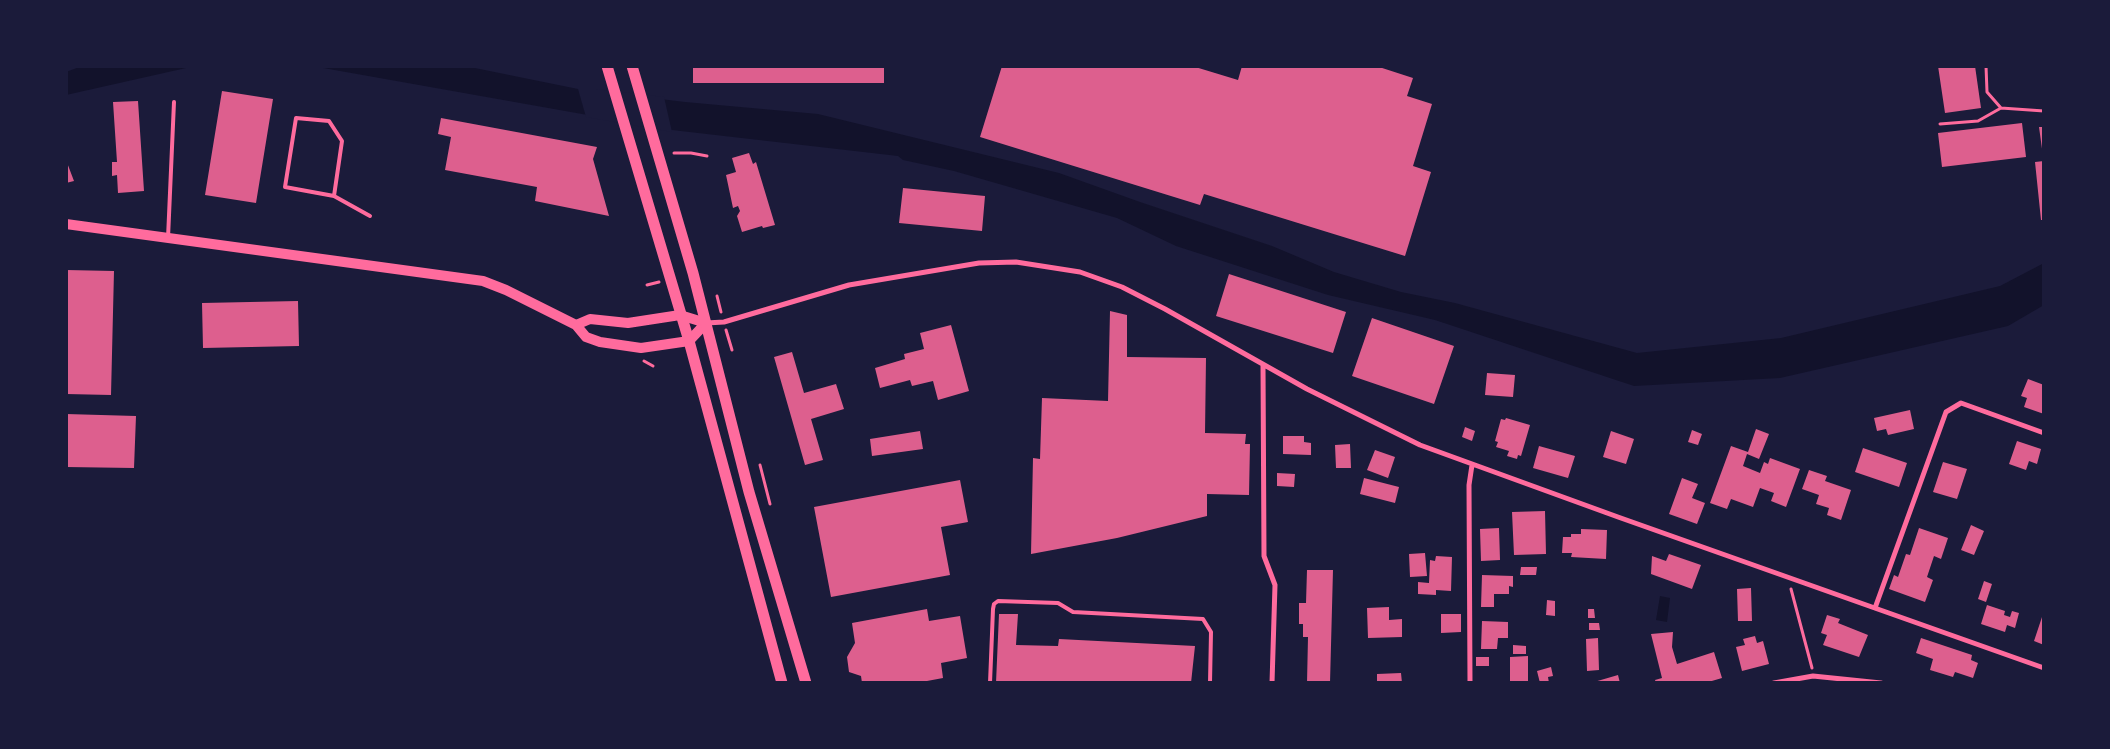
<!DOCTYPE html>
<html>
<head>
<meta charset="utf-8">
<style>
  body { margin:0 }
  #map { position:relative; width:2110px; height:749px; overflow:hidden; background:#1b1b3a; font-family:"Open Sans",sans-serif }
  canvas { display:block }
  .frame { position:absolute; inset:0; border:68px solid #1b1b3a; pointer-events:none }
</style>
</head>
<body>
<div id="map">
<canvas width="2110" height="749"></canvas>
<div class="frame"></div>
</div>
<script>
const ctx = document.querySelector('canvas').getContext('2d');
ctx.lineJoin = 'round';
function fill(path, color) { ctx.fillStyle = color; ctx.fill(path, 'evenodd'); }
const poly = rows => new Path2D(rows.map(r => 'M' + r).join(''));
function trace(path, color, width, dash) { ctx.strokeStyle = color; ctx.lineWidth = width; ctx.lineCap = dash ? 'butt' : 'round'; ctx.setLineDash(dash || []); ctx.stroke(path); }
const water = poly([
  [82,66,195,66,66,95,66,72],
  [312,66,465,66,578,89,685,102,818,114,1059,173,1140,202,1272,246,1334,272,1401,292,1455,303,1637,353,1781,338,2000,286,2044,263,2044,305,2008,326,1780,378,1634,386,1435,320,1328,295,1176,246,1117,218,954,171,903,160,898,156,672,130],
  [1660,596,1670,598,1667,622,1656,620]
]);
const pier = poly([
  [578,89,596,89,664,97,672,132,586,117]
]);
const building = poly([
  [693,66,884,66,884,83,693,83],
  [1002,66,1192,66,1238,80,1242,66,1376,66,1413,78,1407,96,1432,104,1413,166,1431,172,1405,256,1204,194,1200,205,980,137],
  [1938,66,1975,66,1981,108,1945,113],
  [222,91,273,99,256,203,205,195],
  [138,101,144,191,118,193,117,175,112,176,112,162,117,162,113,102],
  [441,118,597,147,593,159,609,216,535,201,537,187,445,170,451,137,438,134],
  [2022,123,2026,157,1942,167,1938,133],
  [2039,127,2044,127,2044,156,2043,156],
  [749,153,753,164,756,162,775,225,763,228,762,226,742,232,737,216,740,211,738,206,733,208,726,175,736,172,732,158],
  [66,160,74,181,66,183],
  [2044,161,2044,220,2041,220,2035,162],
  [903,188,985,196,982,231,899,223],
  [66,270,114,271,111,395,66,394],
  [1229,274,1346,312,1333,353,1216,316],
  [298,301,299,346,203,348,202,303],
  [1110,311,1127,315,1127,357,1206,358,1205,433,1246,434,1245,444,1250,444,1249,495,1207,494,1207,516,1117,538,1031,554,1033,458,1040,459,1042,398,1108,401],
  [1372,318,1454,346,1434,404,1352,376],
  [951,325,969,391,938,400,933,381,912,386,910,380,880,388,875,368,905,359,904,354,924,349,920,333],
  [792,352,804,393,836,384,844,409,811,419,823,460,805,465,774,357],
  [1487,373,1515,375,1513,397,1485,395],
  [2028,379,2044,385,2044,414,2024,407,2027,398,2021,396],
  [1910,410,1914,429,1888,435,1886,429,1877,431,1874,418],
  [66,414,136,416,134,468,66,467],
  [1506,418,1530,425,1521,456,1518,455,1517,459,1507,456,1509,451,1496,447,1498,442,1495,441,1501,419,1505,420],
  [1465,427,1475,431,1472,441,1462,437],
  [1756,429,1769,434,1759,459,1747,454,1743,466,1760,473,1764,462,1768,464,1770,458,1800,469,1786,507,1771,501,1774,493,1760,488,1753,507,1731,499,1727,509,1710,503,1731,446,1748,452],
  [1692,430,1702,434,1698,445,1688,442],
  [920,431,923,449,872,456,870,439],
  [1611,431,1634,439,1626,464,1603,457],
  [1283,436,1304,436,1304,442,1311,443,1311,455,1283,454],
  [2017,441,2041,449,2037,464,2029,461,2026,470,2009,464],
  [1350,444,1351,468,1336,468,1335,445],
  [1539,446,1575,456,1568,478,1533,468],
  [1863,448,1907,463,1899,487,1855,472],
  [1375,450,1395,457,1388,478,1367,470],
  [1943,462,1967,469,1957,499,1933,492],
  [1809,470,1827,476,1825,481,1851,490,1841,520,1827,515,1829,508,1816,504,1819,495,1802,489],
  [1277,473,1295,474,1294,487,1277,486],
  [1364,478,1399,487,1395,503,1360,494],
  [1682,478,1698,484,1692,498,1705,503,1697,524,1669,514],
  [960,480,968,522,941,527,950,575,831,597,814,507],
  [1545,511,1546,554,1514,555,1512,512],
  [1971,525,1984,531,1974,555,1961,550],
  [1499,528,1500,560,1481,561,1480,529],
  [1919,528,1948,538,1941,559,1934,556,1927,577,1933,580,1925,602,1889,589,1894,575,1898,577,1906,554,1910,555],
  [1581,529,1607,530,1606,559,1571,557,1572,553,1562,553,1563,537,1571,537,1571,534,1581,534],
  [1425,553,1427,576,1410,577,1409,554],
  [1669,554,1701,565,1692,589,1651,574,1652,556,1666,561],
  [1436,556,1452,557,1451,591,1436,590,1436,595,1418,594,1418,582,1429,583,1430,560,1435,561],
  [1521,567,1537,567,1536,575,1520,575],
  [1307,570,1333,570,1330,683,1307,683,1308,637,1303,637,1303,624,1299,624,1299,603,1306,603],
  [1482,575,1513,576,1513,587,1509,586,1509,594,1494,594,1494,607,1481,607],
  [1984,581,1992,584,1986,602,1978,599],
  [1751,588,1752,621,1738,621,1737,589],
  [1547,600,1555,601,1555,616,1546,615],
  [1987,605,2005,611,2004,615,2010,617,2012,611,2019,613,2015,628,2007,625,2005,632,1981,624],
  [1389,607,1389,620,1402,619,1402,637,1368,638,1367,608],
  [927,609,929,621,960,616,967,658,941,663,943,678,927,681,927,683,862,683,861,676,849,672,847,657,855,643,852,623],
  [1588,609,1594,609,1595,618,1588,618],
  [999,614,1018,614,1016,645,1058,646,1059,639,1195,646,1191,683,996,683],
  [1441,614,1461,614,1461,632,1441,633],
  [2043,614,2044,614,2044,645,2034,641],
  [1827,615,1840,619,1838,623,1868,635,1859,657,1823,645,1827,635,1821,633],
  [1482,621,1508,622,1508,638,1498,638,1497,649,1481,649],
  [1589,623,1599,623,1600,630,1589,630],
  [1673,632,1672,647,1677,664,1714,652,1722,678,1705,683,1656,683,1655,680,1662,678,1651,634],
  [1755,636,1757,643,1763,641,1769,664,1742,671,1736,647,1745,645,1743,639],
  [1598,638,1599,670,1587,671,1586,639],
  [1921,638,1972,655,1971,660,1978,663,1973,678,1955,672,1953,677,1930,670,1933,659,1916,653],
  [1513,645,1526,646,1526,654,1513,654],
  [1528,656,1528,683,1510,683,1510,657],
  [1476,657,1489,657,1489,666,1476,666],
  [1551,667,1553,676,1548,677,1549,683,1540,683,1537,671],
  [1401,673,1402,683,1377,683,1377,674],
  [1618,675,1620,683,1594,683,1594,682]
]);
const path = poly([
  [1986,66,1987,92,2001,108,2044,111],
  [1940,124,1978,121,2001,108],
  [674,153,691,153,707,156],
  [647,285,659,282],
  [717,296,721,312],
  [726,330,732,350],
  [644,361,653,366],
  [760,465,770,504],
  [1791,589,1812,668]
]);
const service = poly([
  [334,196,285,187,296,118,329,121,342,141,334,196,370,216],
  [168,238,174,102],
  [990,683,993,609,994,604,998,601,1058,603,1073,612,1203,619,1211,632,1210,683]
]);
const minor = poly([
  [706,323,724,322,849,285,979,263,1016,262,1080,272,1122,287,1165,309,1307,389,1420,445,1618,517,2044,668],
  [1263,365,1264,556,1275,585,1272,683],
  [1875,608,1946,412,1961,403,2044,433],
  [1470,683,1469,485,1472,465],
  [1774,683,1813,676,1881,683]
]);
const secondary = poly([
  [66,224,483,281,506,290,576,325,586,337,600,342,641,348,689,341,706,323,680,315,628,323,590,319,576,325]
]);
const primary = poly([
  [607,66,689,341,782,683],
  [632,66,693,273,749,492,806,683]
]);
fill(water, '#12122b');
fill(pier, '#1b1b3a');
fill(building, '#dd5f8e');
trace(path, '#ff6b9d', 3);
trace(service, '#ff6b9d', 4);
trace(minor, '#ff6b9d', 5);
trace(secondary, '#ff6b9d', 10);
trace(primary, '#ff6b9d', 11);
</script>
</body>
</html>
